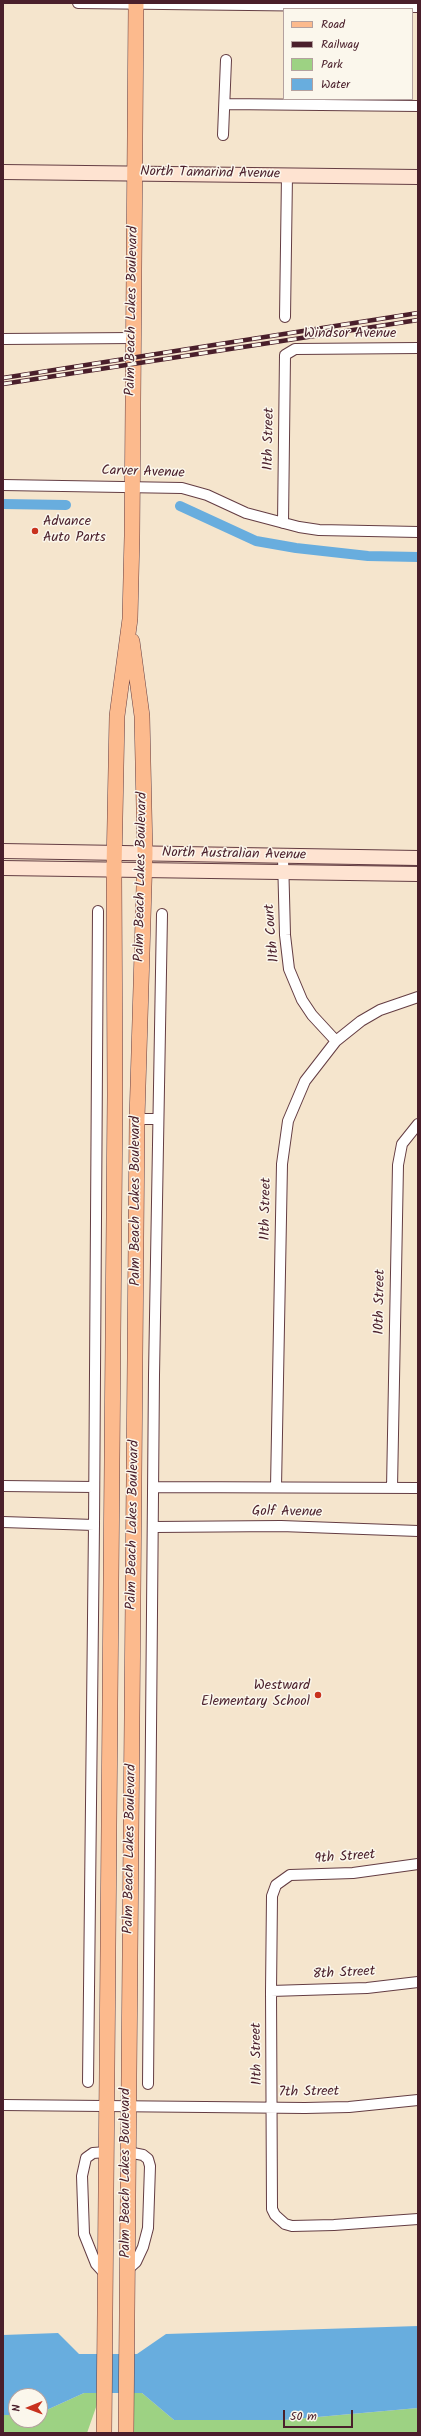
<!DOCTYPE html>
<html>
<head>
<meta charset="utf-8">
<style>
  body { margin:0 }
  #map { position:relative; width:421px; height:2436px; overflow:hidden; background:#f5e5cd; font-family:Kalam,sans-serif }
  canvas { display:block }
  .frame { position:absolute; inset:0; border:4px solid #4a1f2b; pointer-events:none }
  .legend { position:absolute; left:283px; top:8px; width:130px; height:92px; box-sizing:border-box; background:#fbf7ec; border:1px solid #b4a19f; margin:0; padding:5px 7px; list-style:none; font-size:12px; color:#4a1f2b }
  .legend li { display:flex; align-items:center; gap:8px; height:20px }
  .legend b { width:20px; border:1px solid #b4a19f }
  .north { position:absolute; left:8px; top:2388px; width:40px; height:40px; box-sizing:border-box; background:#fbf7ec; border:1px solid #b4a19f; border-radius:50%; rotate:269deg; font-size:11px; font-weight:700; line-height:16px; text-align:center; color:#4a1f2b }
  .north::after { content:''; display:block; margin:auto; width:14px; height:18px; background:#c8321e; clip-path:polygon(50% 0,100% 100%,50% 72%,0 100%) }
  .scale { position:absolute; left:283px; top:2410px; width:70px; height:18px; box-sizing:border-box; border:2px solid #4a1f2b; border-top:0; padding-left:5px; font-size:12px; line-height:14px; white-space:nowrap; color:#4a1f2b; -webkit-text-stroke:3px #fbf7ec; paint-order:stroke }
</style>
</head>
<body>
<div id="map">
<canvas width="421" height="2436"></canvas>
<div class="frame"></div>
<ul class="legend">
<li><b style="height:5px;background:#fcba8d"></b>Road</li>
<li><b style="height:5px;background:#4a1f2b"></b>Railway</li>
<li><b style="height:11px;background:#9dd283"></b>Park</li>
<li><b style="height:11px;background:#68adde"></b>Water</li>
</ul>
<div class="north">N</div>
<div class="scale">50 m</div>
</div>
<script>
const ctx = document.querySelector('canvas').getContext('2d');
ctx.lineJoin = 'round';
function fill(path, color) { ctx.fillStyle = color; ctx.fill(path, 'evenodd'); }
const poly = rows => new Path2D(rows.map(r => 'M' + r).join(''));
function trace(path, color, width, dash) { ctx.strokeStyle = color; ctx.lineWidth = width; ctx.lineCap = dash ? 'butt' : 'round'; ctx.setLineDash(dash || []); ctx.stroke(path); }
function drawText(font, color, halo, rows, align = 'center') {
  ctx.font = font + ' Kalam,sans-serif'; ctx.lineWidth = 3; ctx.setLineDash([]); ctx.textBaseline = 'middle'; ctx.strokeStyle = halo; ctx.fillStyle = color; for (const [text, x, y, turn = 0] of rows) {
    ctx.save(); ctx.translate(x, y); ctx.rotate((+turn || 0) * Math.PI / 180); ctx.textAlign = isNaN(turn) ? turn : align; if (halo) ctx.strokeText(text, 0, 0); ctx.fillText(text, 0, 0); ctx.restore();
  }
}
const green = poly([
  [84,2393,101,2393,87,2433,3,2433,3,2414,16,2415,16,2420,40,2420,40,2413],
  [126,2393,142,2393,174,2420,284,2420,418,2408,418,2433,126,2433]
]);
const water = poly([
  [418,2326,418,2408,284,2420,174,2420,142,2393,84,2393,40,2413,40,2396,16,2396,16,2415,3,2415,3,2335,58,2333,79,2354,137,2354,166,2334]
]);
const canal = poly([
  [3,504,66,505],
  [180,506,256,541,296,548,368,556,418,557]
]);
const street = poly([
  [78,3,418,7],
  [225,104,418,106],
  [223,135,226,60],
  [285,317,287,175],
  [3,339,133,338],
  [3,485,182,488,207,495,246,513,299,527,319,530,418,532],
  [283,523,285,355,295,349,418,348],
  [283,857,285,935,289,969,302,1000,312,1015,336,1041],
  [137,1119,158,1119],
  [3,1486,94,1487],
  [155,1487,418,1488],
  [276,1487,282,1164,288,1121,305,1081,336,1041,361,1021,380,1010,418,997],
  [392,1488,398,1165,402,1144,418,1124],
  [3,1522,94,1525],
  [155,1527,281,1526,418,1531],
  [418,1864,353,1873,290,1875,276,1885,272,1896,271,1991,272,2209,275,2215,285,2224,292,2226,334,2225,418,2219],
  [271,1991,367,1988,418,1982],
  [88,2082,94,1525,98,911],
  [148,2084,154,1375,162,914],
  [3,2105,305,2108,349,2107,418,2100],
  [127,2270,136,2262,143,2247,148,2228,150,2166,148,2159,143,2155,128,2152],
  [105,2274,96,2264,84,2234,82,2176,86,2158,93,2153,106,2152]
]);
const secondary = poly([
  [3,172,418,177],
  [3,851,418,858],
  [3,868,418,874]
]);
const primary = poly([
  [104,2433,115,1095,114,869,117,716,130,619,132,536,136,3],
  [126,2433,137,1119,145,853,142,716,132,641]
]);
const rail = poly([
  [3,378,418,313],
  [3,384,418,320]
]);
const markers = [
  [35,531,4,"#c8321e"],
  [318,1695,4,"#c8321e"]
];
const streetNames = [
  ["North Tamarind Avenue",210,174,1],
  ["Palm Beach Lakes Boulevard",133,311,-89],
  ["Windsor Avenue",350,335],
  ["11th Street",270,439,-89],
  ["Carver Avenue",143,473,2],
  ["North Australian Avenue",234,855,1],
  ["Palm Beach Lakes Boulevard",142,877,-89],
  ["11th Court",273,933,-95],
  ["Palm Beach Lakes Boulevard",137,1201,-90],
  ["11th Street",267,1209,-89],
  ["10th Street",381,1302,-89],
  ["Golf Avenue",287,1513,1],
  ["Palm Beach Lakes Boulevard",134,1525,-89],
  ["Palm Beach Lakes Boulevard",131,1849,-89],
  ["9th Street",345,1858,-4],
  ["8th Street",344,1974,-3],
  ["11th Street",258,2054,-91],
  ["7th Street",309,2093,-1],
  ["Palm Beach Lakes Boulevard",127,2173,-90]
];
const poiNames = [
  ["Advance",43,523],
  ["Auto Parts",43,539],
  ["Westward",310,1687,"right"],
  ["Elementary School",310,1703,"right"]
];
fill(green, '#9dd283');
fill(water, '#68adde');
trace(canal, '#68adde', 10);
trace(street, '#643d43', 12);
trace(secondary, '#643d43', 16);
trace(primary, '#643d43', 16);
trace(street, '#fff', 10);
trace(secondary, '#fee3d1', 14);
trace(primary, '#fcba8d', 15);
trace(rail, '#4a1f2b', 4.5);
trace(rail, '#fbf7ec', 3, [9]);
for (const [x, y, r, color] of markers) { const dot = new Path2D(); dot.arc(x, y, r, 0, 2 * Math.PI); ctx.fillStyle = color; ctx.fill(dot); trace(dot, '#fbf7ec', 1.5); }
drawText('14px', '#4a1f2b', '#fbf7ec', streetNames);
drawText('14px', '#4a1f2b', '#fbf7ec', poiNames, 'left');
</script>
</body>
</html>
